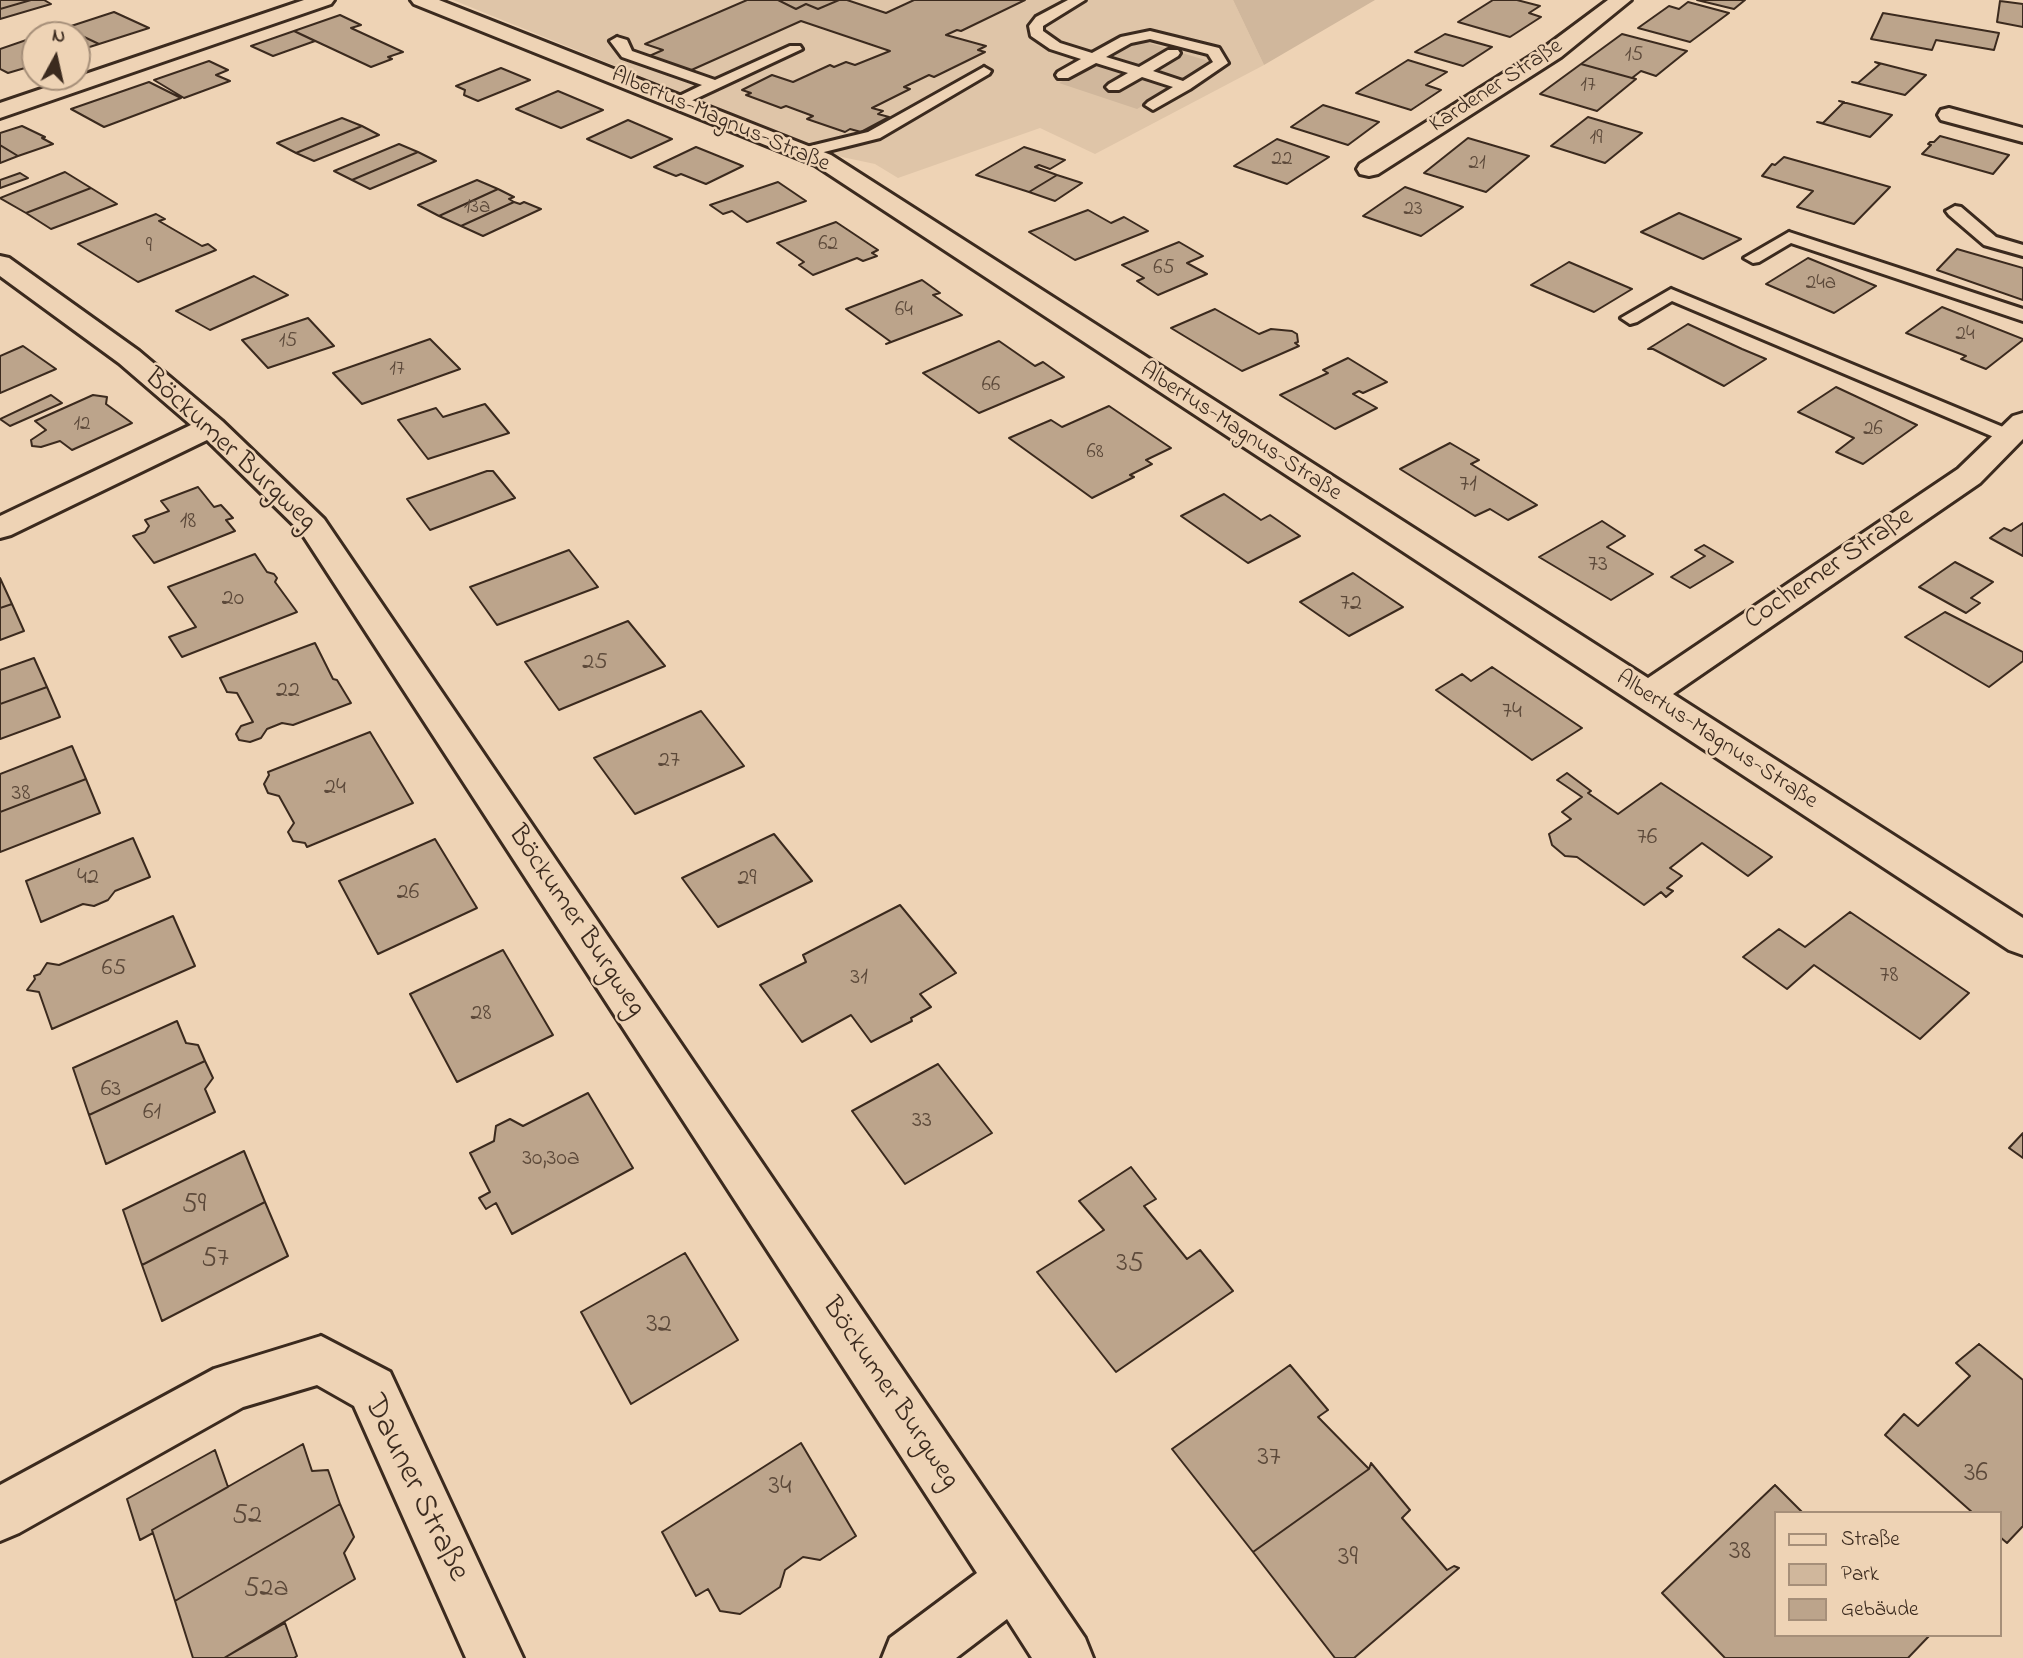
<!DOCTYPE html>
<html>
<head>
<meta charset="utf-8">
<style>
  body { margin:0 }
  #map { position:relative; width:2023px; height:1658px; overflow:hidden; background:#eed3b5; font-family:"Indie Flower",sans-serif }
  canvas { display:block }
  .legend { position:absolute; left:1774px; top:1511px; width:228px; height:126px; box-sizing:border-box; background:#eed3b5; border:2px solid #a68f79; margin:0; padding:9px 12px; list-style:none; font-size:21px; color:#3b2a1e }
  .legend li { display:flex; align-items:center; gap:14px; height:35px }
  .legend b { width:35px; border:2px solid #a68f79 }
  .north { position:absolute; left:21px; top:21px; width:70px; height:70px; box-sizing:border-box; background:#eed3b5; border:2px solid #a68f79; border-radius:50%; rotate:8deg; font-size:19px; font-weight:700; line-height:28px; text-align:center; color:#3b2a1e }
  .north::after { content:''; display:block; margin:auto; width:24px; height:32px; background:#3b2a1e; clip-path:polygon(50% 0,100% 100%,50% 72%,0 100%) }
</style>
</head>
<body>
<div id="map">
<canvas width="2023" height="1658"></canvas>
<ul class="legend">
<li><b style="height:9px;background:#eed3b5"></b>Straße</li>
<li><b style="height:19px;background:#d0b79c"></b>Park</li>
<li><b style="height:19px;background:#bca48b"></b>Gebäude</li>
</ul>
<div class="north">N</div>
</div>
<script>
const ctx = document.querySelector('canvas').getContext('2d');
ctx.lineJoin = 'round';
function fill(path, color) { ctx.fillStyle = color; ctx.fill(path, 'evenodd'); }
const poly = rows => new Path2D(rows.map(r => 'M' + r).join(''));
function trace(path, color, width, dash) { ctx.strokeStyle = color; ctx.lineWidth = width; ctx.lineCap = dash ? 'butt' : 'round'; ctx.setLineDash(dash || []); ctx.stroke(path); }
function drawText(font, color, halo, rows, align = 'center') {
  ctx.font = font + ' "Indie Flower",sans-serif'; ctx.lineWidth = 5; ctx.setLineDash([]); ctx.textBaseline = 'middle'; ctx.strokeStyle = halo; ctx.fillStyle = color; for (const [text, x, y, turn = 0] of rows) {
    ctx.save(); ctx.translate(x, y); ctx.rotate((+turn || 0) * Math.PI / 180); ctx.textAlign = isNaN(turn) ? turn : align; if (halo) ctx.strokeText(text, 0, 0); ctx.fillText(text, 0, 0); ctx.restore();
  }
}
const built = poly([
  [453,0,1233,0,1264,65,1095,154,1040,128,898,178,875,164,842,157,808,144]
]);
const green = poly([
  [1233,0,1375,0,1264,65],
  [1139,40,1215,63,1137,109,1059,83]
]);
const building = poly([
  [0,0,31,0,0,9,0,0],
  [31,0,44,0,51,4,0,19,0,9,31,0],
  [747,0,778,0,796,9,806,4,818,9,839,0,847,0,886,13,914,0,1025,0,961,31,957,30,946,35,986,46,978,50,985,52,934,77,929,75,904,87,910,89,872,108,883,111,878,114,889,117,861,132,850,129,845,132,807,119,813,116,786,106,781,108,746,95,751,93,742,90,772,75,793,82,830,65,834,67,846,62,855,65,890,51,801,21,687,72,647,57,663,50,645,44,747,0],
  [778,0,839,0,818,9,806,4,796,9,778,0],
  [1493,0,1517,0,1540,6,1529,13,1541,17,1510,37,1458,22,1493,0],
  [1697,0,1745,0,1734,9,1697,0],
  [2000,1,2023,4,2023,27,1997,22,2000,1],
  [1688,2,1729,13,1690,42,1638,28,1669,6,1679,9,1688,2],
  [114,12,149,28,99,44,65,28,114,12],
  [1883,13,1999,33,1994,50,1936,40,1932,50,1871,39,1883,13],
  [340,15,361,25,351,28,403,52,388,57,392,59,371,67,294,31,340,15],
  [65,28,99,44,77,51,77,35,42,35,65,28],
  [294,31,315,41,273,56,251,46,294,31],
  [1445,34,1492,47,1463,66,1415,52,1445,34],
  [1622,34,1687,51,1656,76,1641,71,1632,78,1581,64,1622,34],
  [35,37,35,65,8,73,0,69,0,49,35,37],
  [1408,60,1447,72,1426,85,1441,90,1411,110,1356,93,1408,60],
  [209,61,228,70,216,75,230,81,184,98,154,80,209,61],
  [1875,62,1926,75,1905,95,1852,82,1858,83,1880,64,1875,62],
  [1581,64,1632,78,1636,79,1597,111,1540,94,1581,64],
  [501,68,530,80,478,101,464,95,465,90,456,86,501,68],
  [149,82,181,98,104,127,71,109,149,82],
  [558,91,603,110,561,128,516,109,558,91],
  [1839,101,1892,115,1870,137,1817,122,1823,123,1844,102,1839,101],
  [1323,105,1379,122,1348,145,1291,127,1323,105],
  [1588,117,1642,133,1605,163,1551,146,1588,117],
  [342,118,362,126,296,153,277,143,342,118],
  [628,120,672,139,631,158,587,139,628,120],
  [22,126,45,137,42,138,53,144,18,156,0,145,0,133,22,126],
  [362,126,379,135,314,161,296,153,362,126],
  [1940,136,2009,155,1993,174,1922,154,1931,145,1928,144,1930,142,1934,142,1940,136],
  [1468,138,1529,156,1486,192,1424,173,1468,138],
  [1277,139,1329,157,1287,184,1234,166,1277,139],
  [399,144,418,152,352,180,334,171,399,144],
  [0,145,18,156,0,163,0,145],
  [696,147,743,166,706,184,681,174,676,176,654,167,696,147],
  [1024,147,1065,160,1050,169,1039,165,1035,167,1057,175,1029,192,976,175,1024,147],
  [418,152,436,161,370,189,352,180,418,152],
  [1784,157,1890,187,1854,224,1797,207,1813,191,1762,176,1772,164,1775,165,1784,157],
  [65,172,91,188,26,213,0,198,65,172],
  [20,173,28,178,0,188,0,180,20,173],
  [1057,175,1082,183,1055,201,1029,192,1057,175],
  [477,180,498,189,439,216,418,205,477,180],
  [778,182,806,201,747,222,732,211,723,214,710,205,778,182],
  [1405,187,1463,207,1421,236,1363,216,1405,187],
  [91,188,117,204,51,229,26,213,91,188],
  [498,189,514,197,509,199,514,202,461,226,439,216,498,189],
  [514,202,520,204,524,202,541,209,483,236,461,226,514,202],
  [1088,210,1111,223,1124,217,1148,231,1075,260,1029,232,1088,210],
  [1679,213,1741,239,1703,259,1641,232,1679,213],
  [156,214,165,219,159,221,202,246,208,244,216,250,138,282,78,244,156,214],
  [836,222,878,250,872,253,877,256,863,261,857,258,813,275,799,265,804,262,777,243,836,222],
  [1179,242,1203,256,1187,263,1207,274,1158,295,1137,281,1144,278,1122,265,1179,242],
  [1957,249,2023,268,2023,300,1937,270,1957,249],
  [1808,258,1876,286,1834,313,1766,284,1808,258],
  [1569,262,1632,289,1594,312,1531,285,1569,262],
  [254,276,288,295,210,330,176,311,254,276],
  [922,280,940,293,933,295,962,315,886,344,891,342,846,309,922,280],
  [1942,307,2023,339,2023,340,1986,369,1961,359,1966,356,1906,333,1942,307],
  [1215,309,1259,334,1271,329,1292,331,1297,334,1298,342,1295,343,1299,346,1242,371,1171,328,1215,309],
  [308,318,334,346,268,368,242,340,308,318],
  [1688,324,1742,349,1766,359,1724,386,1653,349,1648,349,1688,324],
  [430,339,460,369,362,404,333,373,430,339],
  [999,341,1035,366,1043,362,1064,377,979,413,923,373,999,341],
  [23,346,56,369,0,393,0,356,23,346],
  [1348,358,1387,382,1363,393,1359,391,1353,394,1377,408,1335,429,1280,395,1328,373,1323,370,1348,358],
  [1836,387,1917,425,1863,464,1836,452,1854,438,1798,412,1836,387],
  [51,395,62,403,10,426,0,419,51,395],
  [93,395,107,397,106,404,132,423,72,450,60,441,41,447,32,446,31,440,46,430,35,421,93,395],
  [485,404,509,433,428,459,398,420,436,408,443,417,485,404],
  [1109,406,1171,448,1146,460,1152,464,1130,475,1134,477,1092,498,1009,438,1051,420,1062,427,1109,406],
  [1450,443,1479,460,1471,464,1537,505,1508,520,1490,509,1475,516,1400,469,1450,443],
  [487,471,493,471,515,498,430,530,407,499,487,471],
  [198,487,214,507,221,505,233,518,226,520,235,531,154,563,133,536,145,532,149,526,145,520,169,511,161,501,198,487],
  [1224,494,1261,520,1270,515,1300,536,1248,563,1181,516,1224,494],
  [1602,521,1625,536,1607,547,1653,574,1611,600,1539,557,1602,521],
  [2023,523,2023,556,1990,538,2004,528,2011,531,2023,523],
  [1704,545,1733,562,1690,588,1671,577,1705,556,1695,550,1704,545],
  [569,550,598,587,497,625,470,587,569,550],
  [255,554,267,572,274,574,277,578,275,582,297,612,182,657,169,637,196,627,168,587,255,554],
  [1955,562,1993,582,1971,598,1980,603,1966,613,1919,587,1955,562],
  [1353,573,1403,607,1349,636,1300,602,1353,573],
  [0,578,12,604,0,608,0,578],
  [12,604,24,631,0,640,0,608,12,604],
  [1945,612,2023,652,2023,661,1989,687,1905,637,1945,612],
  [628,621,665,666,559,710,525,662,628,621],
  [315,643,333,679,337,680,351,703,293,725,282,723,267,729,261,738,250,742,239,740,236,734,241,726,253,722,237,693,227,692,220,678,315,643],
  [34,658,47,687,0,704,0,670,34,658],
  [1492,667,1582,728,1532,760,1436,690,1462,674,1471,681,1492,667],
  [47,687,60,717,0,739,0,704,47,687],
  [701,711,744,766,635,814,594,758,701,711],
  [370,732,413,803,307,847,305,843,293,841,288,832,294,823,279,796,268,793,264,784,269,775,268,772,370,732],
  [72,746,86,779,0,812,0,774,72,746],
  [1567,773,1591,791,1588,793,1618,814,1661,783,1772,857,1748,876,1702,843,1670,868,1682,876,1667,888,1673,891,1666,897,1661,892,1644,905,1577,857,1565,856,1552,845,1549,834,1571,819,1562,812,1582,797,1557,780,1567,773],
  [86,779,100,813,0,852,0,812,86,779],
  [774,834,812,881,718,927,682,878,774,834],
  [133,838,150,877,115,891,108,900,94,906,83,904,41,922,26,881,133,838],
  [435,839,477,908,378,954,339,881,435,839],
  [900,905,956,973,920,994,931,1007,911,1018,912,1021,871,1042,851,1015,802,1042,760,985,806,962,803,955,900,905],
  [1850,912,1969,993,1920,1039,1814,965,1787,989,1743,957,1779,929,1805,947,1850,912],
  [173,916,195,966,52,1029,39,992,27,990,35,979,34,976,40,974,47,963,59,965,173,916],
  [503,950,553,1035,457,1082,410,994,503,950],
  [177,1021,186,1043,198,1045,205,1061,89,1115,73,1068,177,1021],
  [205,1061,213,1078,205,1089,215,1112,106,1164,89,1115,205,1061],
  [938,1064,992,1133,905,1184,852,1111,938,1064],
  [588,1093,633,1168,512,1234,496,1203,486,1209,479,1198,490,1192,470,1153,494,1141,496,1126,510,1119,523,1126,588,1093],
  [2023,1133,2023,1158,2009,1148,2023,1133],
  [244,1151,265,1202,142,1265,123,1210,244,1151],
  [1131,1167,1156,1199,1144,1206,1187,1259,1200,1250,1233,1291,1116,1372,1037,1272,1104,1230,1079,1201,1131,1167],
  [265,1202,288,1256,162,1321,142,1265,265,1202],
  [685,1253,738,1340,631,1404,581,1312,685,1253],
  [1979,1344,2023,1380,2023,1526,2007,1543,2000,1537,2000,1513,1973,1513,1885,1435,1904,1414,1918,1426,1970,1376,1956,1363,1979,1344],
  [1290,1365,1328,1410,1318,1417,1369,1469,1253,1552,1172,1449,1290,1365],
  [801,1443,856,1536,820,1560,803,1557,785,1570,780,1587,740,1614,720,1611,708,1589,696,1596,662,1532,801,1443],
  [303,1444,312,1471,328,1470,340,1504,175,1601,152,1530,303,1444],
  [215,1450,228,1487,152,1530,153,1533,140,1540,127,1499,215,1450],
  [1371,1463,1410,1510,1402,1518,1447,1570,1454,1566,1459,1568,1354,1658,1335,1658,1253,1552,1369,1469,1371,1463],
  [1775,1485,1803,1513,1776,1513,1776,1635,1930,1635,1908,1658,1725,1658,1662,1593,1775,1485],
  [340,1504,354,1537,344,1553,355,1579,224,1658,193,1658,175,1601,340,1504],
  [285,1623,297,1656,294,1658,224,1658,285,1623]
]);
const lane = poly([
  [1068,0,1085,0,1043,26,1043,31,1060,43,1092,53,1121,37,1150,31,1219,48,1228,63,1190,89,1153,110,1145,105,1148,102,1173,87,1142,77,1119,90,1109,90,1106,87,1109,84,1128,73,1096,63,1068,78,1058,78,1056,75,1058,72,1081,59,1050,49,1031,36,1029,26,1036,17,1068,0],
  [1150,39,1208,54,1213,62,1183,81,1153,71,1178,56,1180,53,1178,50,1168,50,1139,67,1106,57,1131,43,1150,39],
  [617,37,627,40,632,51,715,80,790,46,800,46,802,49,678,107,673,105,670,102,673,99,702,85,622,57,610,41,617,37],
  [984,67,991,71,989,74,880,138,804,157,796,152,798,149,868,132,984,67],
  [1955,206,1961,207,1996,237,2023,245,2023,256,1984,245,1949,215,1946,211,1955,206],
  [1789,232,2023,309,2023,321,1791,243,1759,262,1753,263,1744,258,1789,232],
  [1671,289,2015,432,2018,436,2015,440,2008,442,2001,440,1672,301,1637,322,1630,324,1621,318,1671,289]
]);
const street = poly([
  [304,0,334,0,331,4,0,118,0,103,304,0],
  [411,0,439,0,831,155,1648,678,1958,469,2013,416,2023,413,2023,439,1980,483,1673,694,2023,918,2023,955,2009,950,815,165,414,4,411,0],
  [1608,0,1631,0,1561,57,1378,174,1369,176,1360,174,1357,169,1360,164,1545,47,1608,0],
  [1949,108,2023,128,2023,142,1941,120,1938,115,1941,110,1949,108],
  [0,256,9,258,139,351,222,421,324,519,1085,1638,1093,1658,1032,1658,1007,1619,956,1658,882,1658,890,1638,977,1573,301,532,207,440,11,535,0,538,0,516,191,425,119,363,0,276,0,256],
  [321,1336,390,1372,523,1658,466,1658,354,1406,317,1385,243,1407,19,1533,0,1541,0,1485,214,1369,321,1336]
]);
const farNumbernames = [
  ["15",1634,57],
  ["17",1588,87],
  ["19",1596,140],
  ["22",1282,161],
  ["21",1477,165],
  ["13a",477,209],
  ["23",1413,211],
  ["62",828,246],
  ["9",149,248],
  ["65",1164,270],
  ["24a",1821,285],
  ["64",904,312],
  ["24",1965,336],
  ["15",288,343],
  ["17",397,371],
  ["66",991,387],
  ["12",82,426],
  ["26",1873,431],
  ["68",1095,454]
];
const farStreetnames = [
  ["Kardener Straße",1497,87,-33],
  ["Albertus-Magnus-Straße",720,121,23],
  ["Albertus-Magnus-Straße",1240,433,33],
  ["Albertus-Magnus-Straße",1716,741,33]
];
const numberNames = [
  ["71",1468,486],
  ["18",188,523],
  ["73",1598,566],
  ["20",233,600],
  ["72",1351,605],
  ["25",595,664],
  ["22",288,692],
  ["74",1512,713],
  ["27",669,762],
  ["24",335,789],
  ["38",21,795],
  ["76",1647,839],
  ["42",88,879],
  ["29",747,880],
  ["26",408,894],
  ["65",114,970],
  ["78",1889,977],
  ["31",859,979],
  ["28",481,1015],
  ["63",111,1091],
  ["61",152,1114],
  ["33",922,1122],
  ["30,30a",551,1160]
];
const streetNames = [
  ["Böckumer Burgweg",229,451,43],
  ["Cochemer Straße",1830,570,-34],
  ["Böckumer Burgweg",575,922,56],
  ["Böckumer Burgweg",889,1394,56]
];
const nearNumbernames = [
  ["59",194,1206],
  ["57",215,1260],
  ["35",1130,1265],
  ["32",659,1326],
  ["37",1269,1459],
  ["36",1976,1475],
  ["34",780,1488],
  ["52",247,1517],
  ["38",1740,1553],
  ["39",1348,1559],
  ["52a",266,1590]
];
const nearStreetnames = [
  ["Dauner Straße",414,1489,64]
];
fill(built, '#dfc5a8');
fill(green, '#d0b79c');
fill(building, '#bca48b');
trace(building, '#3b2a1e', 2);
trace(lane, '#3b2a1e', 6);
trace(street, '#3b2a1e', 6);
fill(lane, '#eed3b5');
fill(street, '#eed3b5');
drawText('21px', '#5b4839', null, farNumbernames);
drawText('23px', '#3b2a1e', '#eed3b5', farStreetnames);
drawText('24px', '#5b4839', null, numberNames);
drawText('28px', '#3b2a1e', '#eed3b5', streetNames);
drawText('28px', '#5b4839', null, nearNumbernames);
drawText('33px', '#3b2a1e', '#eed3b5', nearStreetnames);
</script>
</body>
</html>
